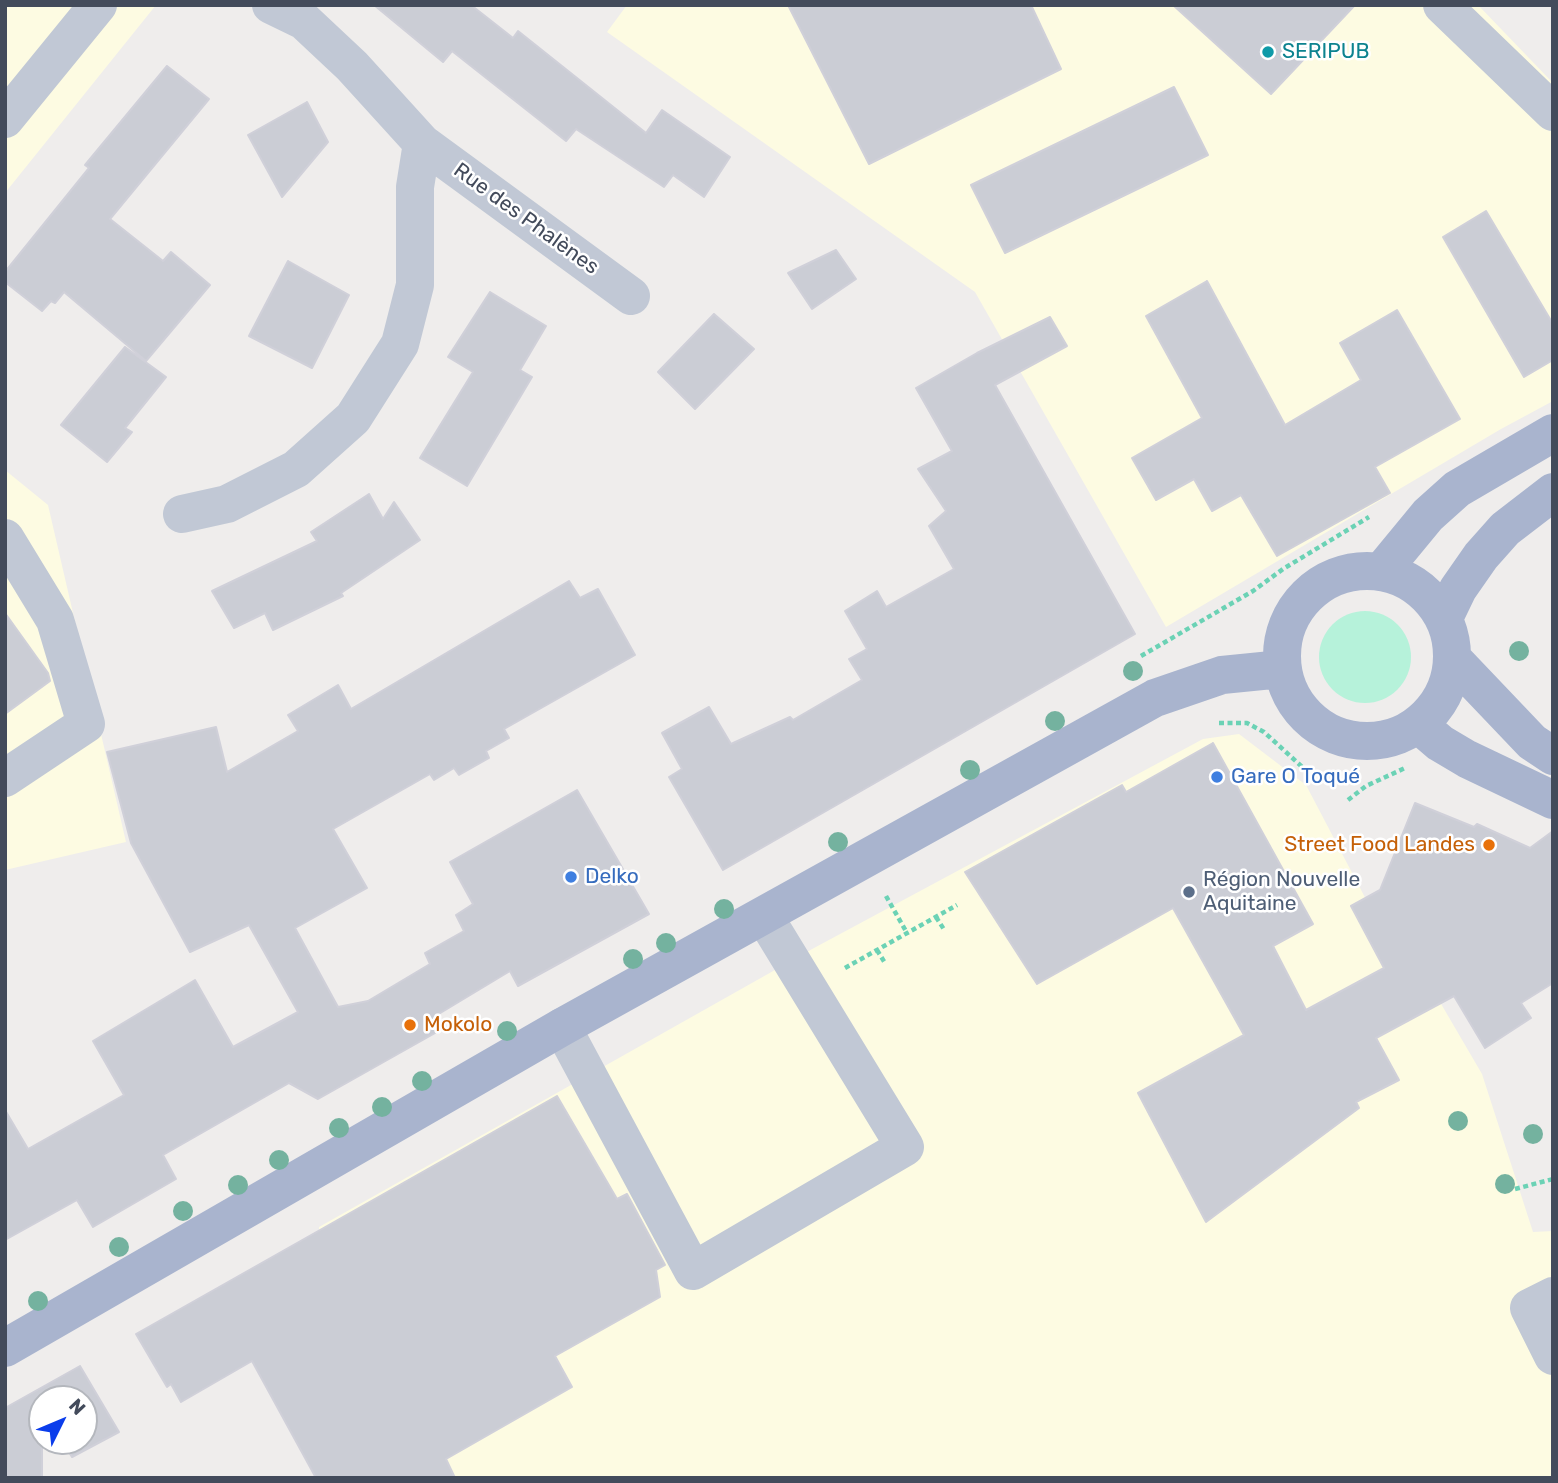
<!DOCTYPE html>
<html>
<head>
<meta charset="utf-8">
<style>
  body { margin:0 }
  #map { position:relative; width:1558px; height:1483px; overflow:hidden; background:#efedec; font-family:Rubik,sans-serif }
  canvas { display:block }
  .frame { position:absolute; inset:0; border:7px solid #434b5b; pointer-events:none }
  .north { position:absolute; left:28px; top:1385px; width:70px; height:70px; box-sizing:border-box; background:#fff; border:2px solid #b4b7bd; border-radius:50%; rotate:47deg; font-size:19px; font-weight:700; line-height:28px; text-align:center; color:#434b5b }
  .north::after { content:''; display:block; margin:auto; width:24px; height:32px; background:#0b3deb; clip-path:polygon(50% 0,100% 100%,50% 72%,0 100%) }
</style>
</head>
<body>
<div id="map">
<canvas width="1558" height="1483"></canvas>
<div class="frame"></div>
<div class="north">N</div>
</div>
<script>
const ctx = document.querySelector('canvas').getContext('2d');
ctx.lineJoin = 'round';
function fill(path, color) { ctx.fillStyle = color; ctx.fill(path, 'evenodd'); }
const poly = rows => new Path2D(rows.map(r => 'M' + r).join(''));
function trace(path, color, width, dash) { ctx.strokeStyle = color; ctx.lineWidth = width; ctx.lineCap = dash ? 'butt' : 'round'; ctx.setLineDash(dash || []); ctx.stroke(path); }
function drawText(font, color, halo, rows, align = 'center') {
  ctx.font = font + ' Rubik,sans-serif'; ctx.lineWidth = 5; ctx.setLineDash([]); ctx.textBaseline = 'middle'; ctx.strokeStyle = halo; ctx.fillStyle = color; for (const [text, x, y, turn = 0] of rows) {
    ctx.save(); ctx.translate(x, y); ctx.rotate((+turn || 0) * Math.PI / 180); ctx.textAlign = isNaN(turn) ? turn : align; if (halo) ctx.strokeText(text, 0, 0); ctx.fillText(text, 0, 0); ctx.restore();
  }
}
const commercial = poly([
  [5,5,156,5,5,193],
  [627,5,1478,5,1553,83,1553,401,1501,429,1166,627,975,292,607,32],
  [5,470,48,505,126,842,5,870],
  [1239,734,1306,785,1380,926,1395,925,1482,1074,1533,1232,1553,1231,1553,1478,455,1478,319,1232,319,1227,814,948,1203,739]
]);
const green = poly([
  '1319 657a46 46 0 1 1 92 0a46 46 0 1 1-92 0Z'
]);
const building = poly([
  [374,5,471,5,513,38,518,31,646,133,662,110,730,157,704,197,673,175,664,187,576,129,566,141,452,51,443,62,374,5],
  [788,5,1031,5,1061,69,869,164,788,5],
  [1173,5,1355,5,1271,94,1173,5],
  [167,66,209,99,110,219,163,261,171,252,210,285,146,361,64,292,55,303,51,301,42,311,5,282,5,272,89,168,85,165,167,66],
  [1174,87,1208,155,1005,253,971,185,1174,87],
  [307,102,328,142,282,197,248,135,307,102],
  [1486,211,1553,324,1553,360,1524,377,1443,237,1486,211],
  [836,250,856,279,812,309,788,273,836,250],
  [288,261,349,295,312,368,249,336,288,261],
  [1207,281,1285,425,1361,380,1340,343,1397,310,1460,419,1375,467,1390,493,1277,556,1241,495,1212,511,1194,479,1156,500,1132,458,1202,418,1146,316,1207,281],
  [490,292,546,326,520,370,532,377,467,486,420,458,473,372,448,357,490,292],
  [714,314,754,349,695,409,658,372,714,314],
  [1050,317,1067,346,995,385,1135,634,723,870,669,777,682,769,662,733,709,707,731,744,790,717,793,720,862,680,849,659,867,649,845,611,877,591,886,607,954,569,929,526,946,511,918,469,952,451,916,388,977,353,1050,317],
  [125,347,166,377,125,428,132,432,107,462,61,425,125,347],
  [369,494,383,519,394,502,420,540,341,593,343,596,273,630,265,613,234,628,212,591,317,541,311,532,369,494],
  [569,581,580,598,598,589,635,655,504,729,509,738,486,751,489,758,459,775,454,768,434,780,430,774,333,829,367,888,295,928,338,1007,368,1001,430,964,425,953,464,931,456,915,473,904,450,862,577,790,649,914,518,986,510,971,437,1015,444,1028,318,1099,289,1083,163,1155,176,1179,93,1227,77,1200,5,1240,5,1110,28,1149,124,1095,93,1041,195,980,233,1047,298,1012,249,925,190,952,131,843,107,752,216,727,227,772,298,731,288,715,338,685,351,709,569,581],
  [5,613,48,673,50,681,5,714,5,613],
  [1213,743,1313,924,1273,946,1306,1010,1384,968,1351,906,1380,890,1415,803,1474,827,1477,824,1530,848,1553,831,1553,983,1521,1003,1531,1018,1485,1048,1454,996,1376,1038,1399,1080,1356,1102,1359,1108,1206,1222,1138,1093,1244,1035,1173,908,1037,984,965,872,1122,785,1126,792,1213,743],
  [557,1096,617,1199,627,1194,665,1265,656,1270,660,1297,555,1356,572,1387,446,1459,455,1478,316,1478,252,1361,181,1402,171,1384,167,1387,136,1334,557,1096],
  [80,1366,119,1432,72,1457,62,1441,84,1441,84,1399,42,1399,42,1478,5,1478,5,1408,80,1366]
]);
const path = poly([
  [1141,656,1253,591,1283,569,1369,517],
  [1219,723,1247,723,1264,732,1311,775],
  [1348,800,1366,786,1405,768],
  [886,896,907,933],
  [936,917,945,931],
  [877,950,885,963],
  [845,968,957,905],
  [1515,1189,1553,1179]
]);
const minor = poly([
  [271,5,304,21,352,66,422,143,631,296],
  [1442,5,1553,112],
  [5,119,98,5],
  [182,514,227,504,296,469,353,418,400,344,415,285,415,187,422,143],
  [5,538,55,620,86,724,5,778],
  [562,1027,693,1271,905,1147,764,916],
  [1553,1296,1529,1308,1553,1356]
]);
const major = poly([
  '1282 656a85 85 0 1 1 170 0a85 85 0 1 1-170 0Z',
  [1381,572,1428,515,1457,489,1553,433],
  [1444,618,1458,589,1481,556,1505,529,1553,492],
  [1452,658,1532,742,1553,756],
  [1419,725,1440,743,1467,759,1553,800],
  [5,1348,562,1027,1155,698,1222,675,1282,669]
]);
const trees = [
  [1519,651],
  [1133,671],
  [1055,721],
  [970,770],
  [838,842],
  [724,909],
  [666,943],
  [633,959],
  [507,1031],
  [422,1081],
  [382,1107],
  [1458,1121],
  [339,1128],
  [1533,1134],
  [279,1160],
  [1505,1184],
  [238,1185],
  [183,1211],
  [119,1247],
  [38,1301]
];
const markers = [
  [1268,52,7,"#0f9aa8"],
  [1217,777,7,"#3f7fe0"],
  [1489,845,7,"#e8710a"],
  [571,877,7,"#3f7fe0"],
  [1189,892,7,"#5c6f8a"],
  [410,1025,7,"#e8710a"]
];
const cultureNames = [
  ["SERIPUB",1282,52]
];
const streetNames = [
  ["Rue des Phalènes",526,219,36]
];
const shopNames = [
  ["Gare O Toqué",1231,777],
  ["Delko",585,877]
];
const foodNames = [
  ["Street Food Landes",1475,845],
  ["Mokolo",424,1025,"left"]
];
const serviceNames = [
  ["Région Nouvelle",1203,880],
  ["Aquitaine",1203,904]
];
fill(commercial, '#fdfbe2');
fill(green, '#b6f2da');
fill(building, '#cbcdd5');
trace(building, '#d0d0d9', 2);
trace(path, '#6bd2b5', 4.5, [5, 3.5]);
trace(minor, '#c1c8d5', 38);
trace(major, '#a9b4ce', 38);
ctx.fillStyle = '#74b29f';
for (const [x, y] of trees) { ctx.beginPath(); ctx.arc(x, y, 10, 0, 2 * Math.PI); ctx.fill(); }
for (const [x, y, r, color] of markers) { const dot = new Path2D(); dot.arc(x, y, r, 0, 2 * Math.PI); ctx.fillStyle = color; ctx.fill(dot); trace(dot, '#fff', 2.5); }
drawText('21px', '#0d838f', '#fff', cultureNames, 'left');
drawText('21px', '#434b5b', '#fff', streetNames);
drawText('21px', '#366cbe', '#fff', shopNames, 'left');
drawText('21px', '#c56008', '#fff', foodNames, 'right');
drawText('21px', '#4e5e75', '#fff', serviceNames, 'left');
</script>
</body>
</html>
